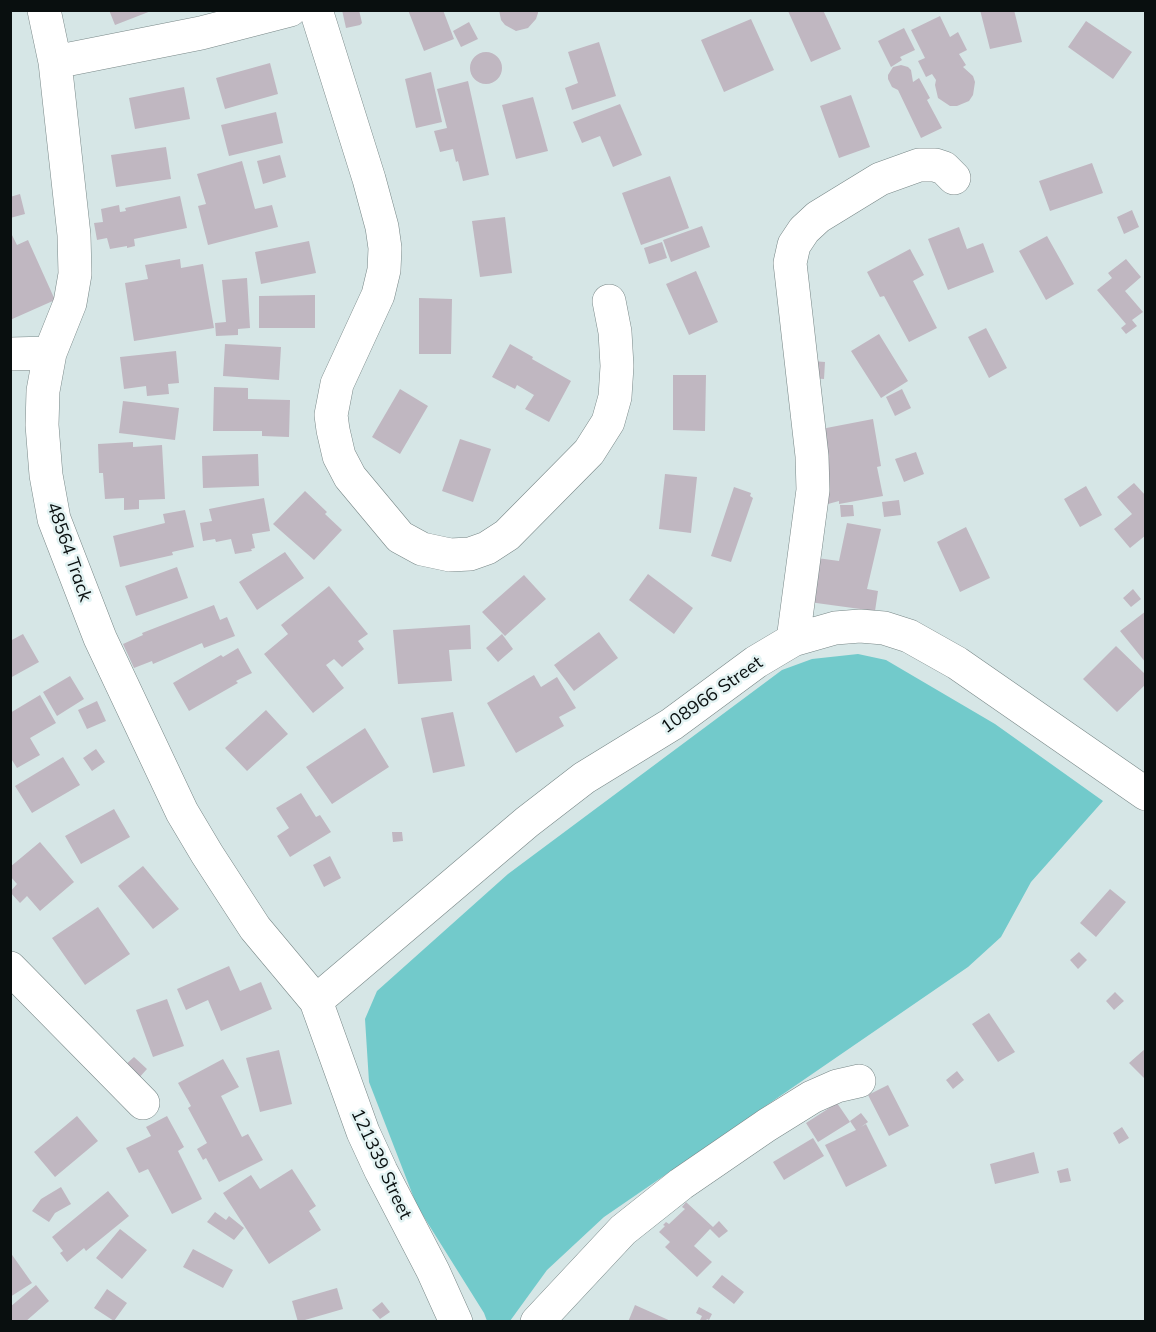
<!DOCTYPE html>
<html>
<head>
<meta charset="utf-8">
<style>
  body { margin:0 }
  #map { position:relative; width:1156px; height:1332px; overflow:hidden; background:#d6e6e6; font-family:Mulish,sans-serif }
  canvas { display:block }
  .frame { position:absolute; inset:0; border:12px solid #090f0f; pointer-events:none }
</style>
</head>
<body>
<div id="map">
<canvas width="1156" height="1332"></canvas>
<div class="frame"></div>
</div>
<script>
const ctx = document.querySelector('canvas').getContext('2d');
ctx.lineJoin = 'round';
function fill(path, color) { ctx.fillStyle = color; ctx.fill(path, 'evenodd'); }
const poly = rows => new Path2D(rows.map(r => 'M' + r).join(''));
function trace(path, color, width, dash) { ctx.strokeStyle = color; ctx.lineWidth = width; ctx.lineCap = dash ? 'butt' : 'round'; ctx.setLineDash(dash || []); ctx.stroke(path); }
function drawText(font, color, halo, rows, align = 'center') {
  ctx.font = font + ' Mulish,sans-serif'; ctx.lineWidth = 5; ctx.setLineDash([]); ctx.textBaseline = 'middle'; ctx.strokeStyle = halo; ctx.fillStyle = color; for (const [text, x, y, turn = 0] of rows) {
    ctx.save(); ctx.translate(x, y); ctx.rotate((+turn || 0) * Math.PI / 180); ctx.textAlign = isNaN(turn) ? turn : align; if (halo) ctx.strokeText(text, 0, 0); ctx.fillText(text, 0, 0); ctx.restore();
  }
}
const green = poly([
  [858,654,886,660,995,724,1103,801,1031,882,1001,937,968,967,604,1217,547,1270,510,1321,487,1321,484,1313,417,1206,369,1082,365,1019,377,991,508,874,782,670,812,659]
]);
const building = poly([
  [109,10,150,10,151,11,115,25],
  [342,10,359,10,362,23,360,25,346,28],
  [408,10,443,10,454,39,424,51],
  [499,10,538,10,538,13,536,19,528,28,516,31,505,25,501,20],
  [823,10,841,49,811,62,788,11],
  [980,10,1014,10,1022,42,990,49],
  [940,16,950,37,958,32,967,50,959,54,966,65,963,67,973,76,975,82,973,95,969,101,957,106,950,106,938,98,935,85,936,80,932,74,926,77,918,61,925,58,911,30],
  [751,19,774,70,724,92,701,40],
  [1086,21,1132,52,1113,79,1068,47],
  [469,22,478,39,461,47,453,31],
  [904,28,915,50,900,57,902,60,891,67,878,41],
  [599,42,616,96,572,110,565,88,578,83,568,52],
  '470 68a16 16 0 1 1 32 0a16 16 0 1 1-32 0Z',
  [270,63,278,94,225,109,216,78],
  [901,65,908,67,911,70,913,82,919,78,930,98,927,100,942,128,921,138,898,90,892,87,888,79,888,75,893,67],
  [431,72,442,122,416,128,405,79],
  [468,81,489,175,463,181,458,161,456,162,453,149,440,152,434,131,447,128,437,89],
  [184,87,190,119,135,129,129,98],
  [851,95,870,147,839,158,820,106],
  [533,97,548,151,516,159,502,105],
  [620,104,642,155,613,167,600,136,582,143,573,122],
  [276,112,283,143,229,156,221,125],
  [166,147,171,179,116,187,111,155],
  [280,155,286,177,263,184,257,161],
  [242,161,255,209,272,205,278,227,208,245,198,206,206,204,197,174],
  [1092,163,1103,193,1050,211,1039,181],
  [670,176,689,228,641,245,622,193],
  [20,194,25,214,10,218,10,197],
  [180,196,187,228,134,239,135,246,127,248,127,246,110,249,107,238,97,240,94,223,103,222,101,209,119,205,120,212,126,211,125,208],
  [1132,210,1139,227,1124,234,1117,217],
  [505,217,512,273,480,277,472,221],
  [702,226,710,247,671,262,663,240],
  [959,227,967,249,983,243,994,272,948,290,928,239],
  [10,231,17,245,28,240,55,300,10,320],
  [1047,236,1074,284,1046,300,1019,251],
  [309,241,316,273,261,284,255,252],
  [662,242,667,258,649,264,644,248],
  [910,249,924,275,913,281,937,328,909,342,884,296,880,297,867,272],
  [180,259,181,268,203,264,214,328,134,341,125,283,148,279,145,265],
  [1126,259,1141,277,1125,291,1143,312,1132,320,1137,326,1126,334,1121,328,1126,324,1097,290,1112,278,1108,273],
  [696,271,718,322,689,335,666,284],
  [247,278,250,328,238,329,238,335,216,336,215,323,226,322,222,280],
  [315,295,315,328,259,328,259,296],
  [419,298,452,299,451,354,419,354],
  [986,328,1007,368,989,378,968,337],
  [879,334,908,381,881,398,851,351],
  [225,344,281,347,279,380,223,376],
  [510,344,533,357,532,359,571,381,549,422,525,409,534,395,517,385,515,389,492,377],
  [176,351,179,383,168,384,169,394,147,396,146,386,124,389,120,357],
  [812,361,825,362,824,379,811,378],
  [673,375,706,375,705,431,673,430],
  [214,387,248,388,248,399,290,400,289,437,262,436,262,431,213,431],
  [400,389,428,406,400,454,372,437],
  [902,389,911,408,895,416,886,397],
  [123,401,179,408,175,440,119,433],
  [873,419,881,466,877,467,883,496,839,504,839,501,828,504,816,430],
  [460,439,491,449,473,502,442,491],
  [133,442,133,447,162,445,165,499,139,500,139,509,124,510,124,498,105,499,103,473,99,473,98,444],
  [916,452,924,474,904,482,895,459],
  [258,454,259,486,203,488,202,456],
  [665,474,697,477,691,533,659,529],
  [1134,483,1146,496,1146,535,1130,548,1114,529,1132,514,1117,497],
  [1086,486,1102,515,1080,527,1064,499],
  [734,487,751,493,750,496,753,498,731,562,711,556],
  [305,491,327,512,325,514,342,530,314,560,273,524],
  [264,498,270,531,252,534,255,548,251,549,252,551,235,554,231,539,216,542,215,539,203,541,200,523,212,521,209,509],
  [899,500,901,515,884,517,882,502],
  [840,505,853,505,854,516,841,517],
  [185,510,194,547,172,552,173,555,120,567,113,536,165,523,163,514],
  [847,523,881,529,867,589,878,591,875,611,809,602,817,558,839,561],
  [966,527,990,578,960,592,937,542],
  [285,552,304,578,257,610,239,582],
  [177,567,188,598,136,616,125,586],
  [648,574,693,608,674,634,629,600],
  [524,575,546,599,505,636,482,612],
  [329,586,368,634,358,641,364,649,342,667,334,659,326,665,344,688,313,713,264,654,288,634,281,625],
  [1133,589,1141,599,1131,607,1123,598],
  [214,605,220,620,227,617,235,636,204,648,202,643,153,664,152,661,134,668,123,644,143,635,142,633],
  [1146,611,1146,663,1120,631],
  [470,625,471,649,449,650,452,681,398,684,393,630],
  [599,632,618,658,574,691,554,665],
  [23,634,39,662,10,678,10,641],
  [502,634,513,649,498,662,486,648],
  [1116,646,1146,675,1146,684,1117,712,1083,679],
  [238,648,252,673,236,681,238,683,189,711,173,683,221,655,223,657],
  [534,675,541,687,557,677,576,708,559,717,564,726,516,753,487,703],
  [70,676,84,699,57,716,43,692],
  [40,695,56,723,30,738,40,755,17,768,10,757,10,713],
  [97,701,106,721,87,729,78,710],
  [266,710,288,734,247,771,225,748],
  [453,712,465,766,433,773,421,718],
  [365,728,389,767,332,804,306,767],
  [96,749,105,762,92,771,83,758],
  [63,757,80,785,32,813,15,786],
  [301,793,316,817,320,815,331,832,290,857,277,836,289,828,276,808],
  [114,809,130,837,81,864,65,836],
  [392,832,402,832,403,841,393,842],
  [40,842,74,882,40,911,27,896,20,903,10,892,17,884,10,876,10,867],
  [330,856,341,878,324,887,313,865],
  [143,866,179,909,153,929,118,886],
  [1110,889,1126,902,1096,937,1080,923],
  [98,907,130,954,85,985,52,938],
  [1079,952,1087,960,1078,969,1070,960],
  [229,966,240,991,261,982,272,1009,221,1031,208,1000,186,1010,177,989],
  [1115,992,1124,1001,1114,1010,1106,1001],
  [167,999,184,1046,153,1057,136,1010],
  [989,1013,1015,1052,998,1062,972,1024],
  [1146,1048,1146,1077,1144,1078,1129,1063],
  [279,1050,292,1104,260,1112,246,1058],
  [134,1057,147,1069,137,1080,123,1067],
  [223,1059,239,1087,221,1096,242,1137,248,1134,263,1160,219,1182,206,1158,203,1160,197,1149,207,1143,188,1108,191,1106,178,1083],
  [957,1071,964,1080,953,1089,946,1080],
  [888,1085,909,1126,889,1136,868,1095],
  [837,1103,850,1122,818,1142,806,1123],
  [861,1113,868,1122,861,1127,866,1124,887,1166,846,1187,825,1145,856,1130,850,1121],
  [77,1116,98,1141,55,1177,34,1152],
  [167,1116,184,1147,178,1151,202,1199,172,1214,148,1169,139,1173,126,1148,151,1136,146,1127],
  [1122,1127,1129,1138,1119,1144,1113,1133],
  [813,1138,824,1156,784,1180,773,1162],
  [1034,1152,1039,1173,995,1184,990,1164],
  [1068,1168,1071,1181,1060,1183,1057,1171],
  [292,1169,316,1206,309,1211,321,1230,269,1264,223,1193,251,1175,260,1189],
  [61,1187,71,1204,55,1213,49,1222,32,1211,41,1199],
  [108,1191,129,1216,86,1251,84,1248,67,1262,60,1253,63,1251,52,1237],
  [686,1202,713,1227,719,1221,728,1231,719,1238,710,1229,694,1246,712,1262,697,1277,665,1247,670,1242,659,1232,665,1226,663,1225,666,1222,669,1224,685,1209,682,1207],
  [215,1212,226,1220,229,1216,244,1228,234,1240,207,1222],
  [120,1229,147,1250,122,1279,96,1258],
  [193,1249,233,1270,223,1288,183,1267],
  [10,1252,32,1283,10,1297],
  [722,1275,744,1292,734,1304,712,1287],
  [36,1285,49,1301,25,1322,10,1322,10,1307],
  [337,1288,343,1309,298,1322,292,1301],
  [107,1289,127,1303,114,1321,94,1308],
  [382,1302,390,1312,380,1319,372,1310],
  [635,1305,673,1322,628,1322],
  [699,1307,712,1314,709,1320,707,1319,705,1322,699,1322,702,1316,696,1313]
]);
const minor = poly([
  [44,10,55,62,74,235,75,274,70,303,50,353,43,391,42,425,46,475,54,519,100,638,182,812,207,854,255,928,316,1001,363,1132,381,1171,433,1271,456,1322],
  [316,10,369,179,382,227,385,248,384,270,378,295,337,384,331,415,333,430,339,456,350,477,400,537,422,549,450,555,470,554,487,548,507,535,589,452,608,422,615,397,617,366,615,332,609,301],
  [55,62,201,33,290,10],
  [10,354,50,353],
  [793,640,813,490,812,456,790,263,794,245,804,230,818,217,880,179,919,165,935,165,944,168,954,178],
  [10,968,143,1103],
  [316,1001,527,822,584,778,672,724,756,662,793,640,835,628,860,626,884,628,909,636,957,663,1146,794],
  [537,1322,623,1230,681,1184,767,1125,812,1097,837,1086,859,1081]
]);
const streetNames = [
  ["48564 Track",69,552,71],
  ["108966 Street",712,695,-35],
  ["121339 Street",381,1164,65]
];
fill(green, '#72cacb');
fill(building, '#c0b7c1');
trace(minor, '#788787', 34);
trace(minor, '#fff', 33);
drawText('18px', '#090f0f', '#e3f3f3', streetNames);
</script>
</body>
</html>
